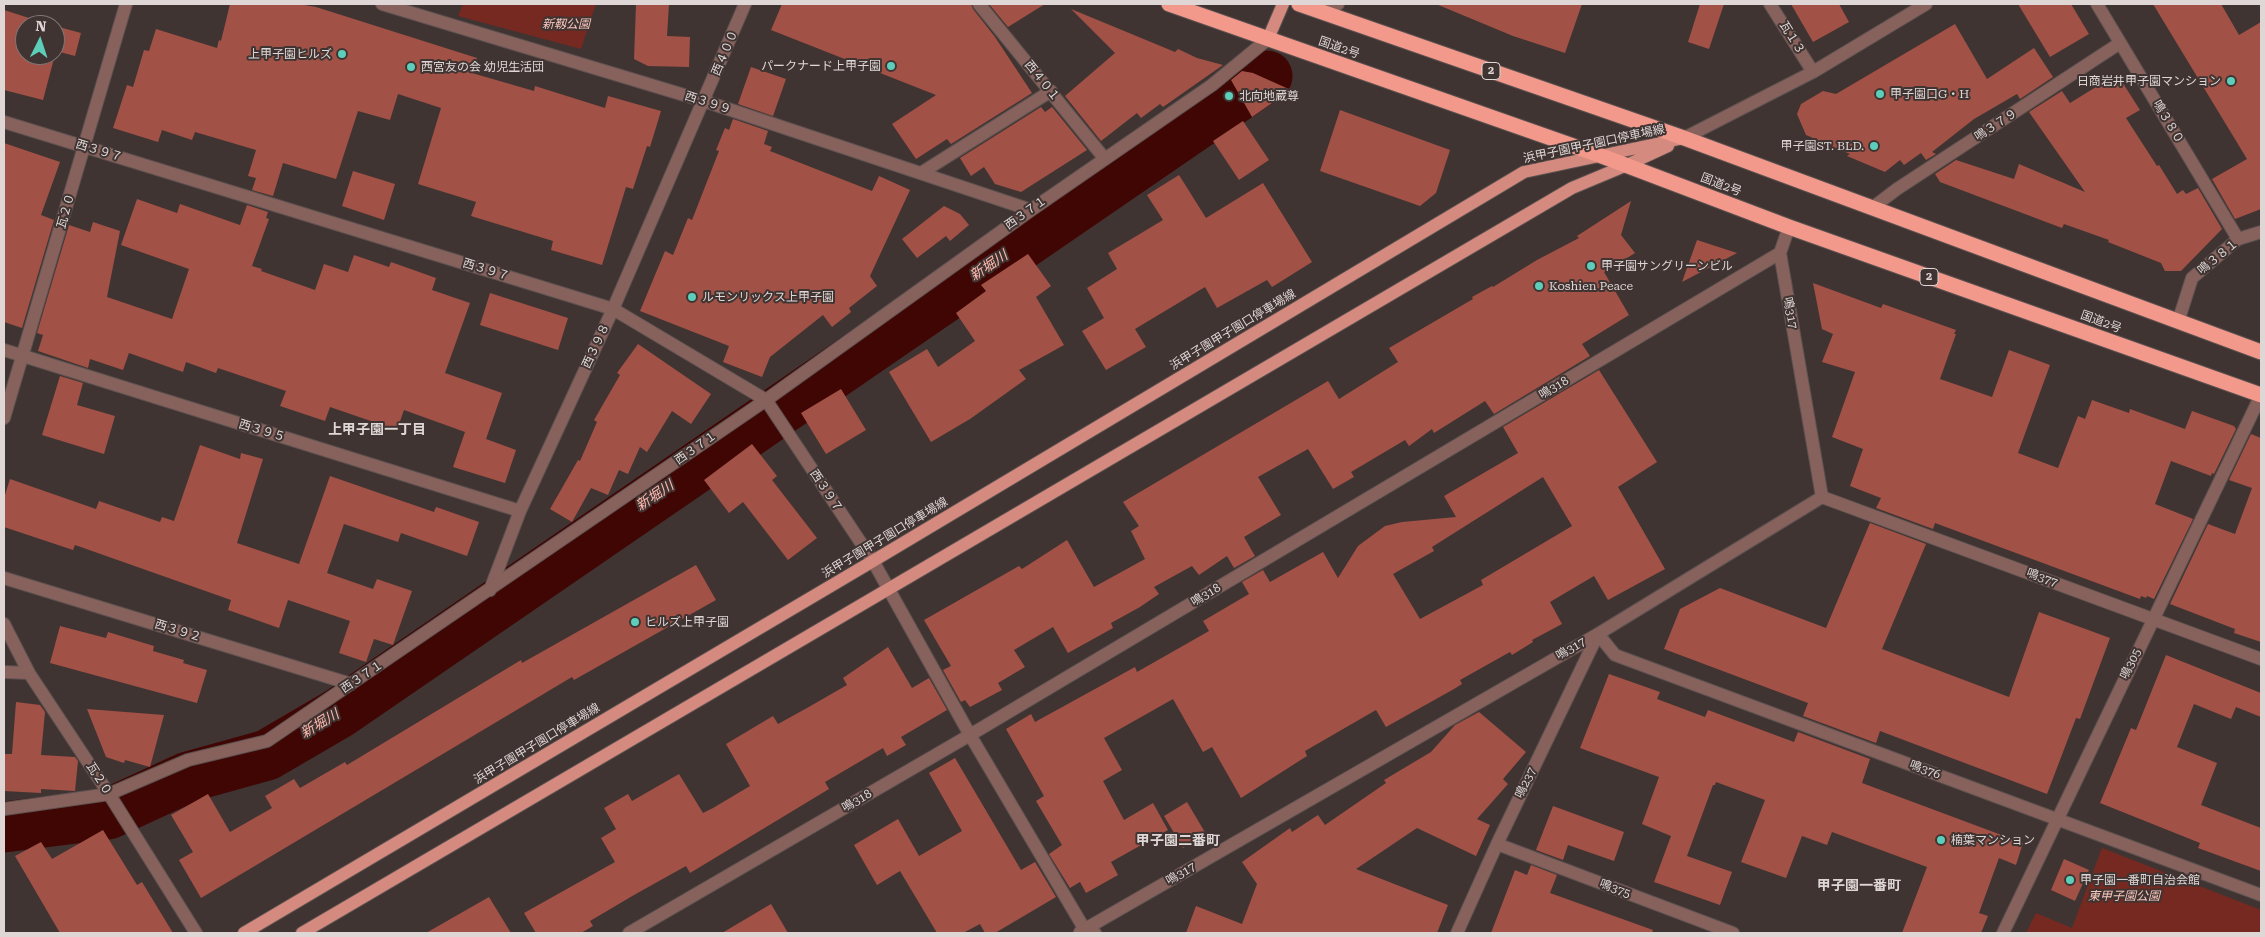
<!DOCTYPE html>
<html>
<head>
<meta charset="utf-8">
<style>
  body { margin:0 }
  #map { position:relative; width:2265px; height:937px; overflow:hidden; background:#403432; font-family:"Roboto Serif",serif }
  canvas { display:block }
  .frame { position:absolute; inset:0; border:5px solid #ded7d6; pointer-events:none }
  .north { position:absolute; left:15px; top:15px; width:50px; height:50px; box-sizing:border-box; background:#403432; border:1px solid #7f7574; border-radius:50%; rotate:4deg; font-size:14px; font-weight:700; line-height:20px; text-align:center; color:#ded7d6 }
  .north::after { content:''; display:block; margin:auto; width:18px; height:22px; background:#5dceb9; clip-path:polygon(50% 0,100% 100%,50% 72%,0 100%) }
</style>
</head>
<body>
<div id="map">
<canvas width="2265" height="937"></canvas>
<div class="frame"></div>
<div class="north">N</div>
</div>
<script>
const ctx = document.querySelector('canvas').getContext('2d');
ctx.lineJoin = 'round';
function fill(path, color) { ctx.fillStyle = color; ctx.fill(path, 'evenodd'); }
const poly = rows => new Path2D(rows.map(r => 'M' + r).join(''));
function trace(path, color, width, dash) { ctx.strokeStyle = color; ctx.lineWidth = width; ctx.lineCap = dash ? 'butt' : 'round'; ctx.setLineDash(dash || []); ctx.stroke(path); }
function drawText(font, color, halo, rows, align = 'center') {
  ctx.font = font + ' "Roboto Serif","Noto Sans JP",serif'; ctx.lineWidth = 4; ctx.setLineDash([]); ctx.textBaseline = 'middle'; ctx.strokeStyle = halo; ctx.fillStyle = color; for (const [text, x, y, turn = 0] of rows) {
    ctx.save(); ctx.translate(x, y); ctx.rotate((+turn || 0) * Math.PI / 180); ctx.textAlign = isNaN(turn) ? turn : align; if (halo) ctx.strokeText(text, 0, 0); ctx.fillText(text, 0, 0); ctx.restore();
  }
}
const green = poly([
  [463,4,596,4,581,49,458,16],
  [2102,848,2261,910,2261,933,2026,933,2036,913,2072,928]
]);
const river = poly([
  [4,827,108,814,188,777,267,755,339,713,1267,76]
]);
const building = poly([
  [230,4,298,4,316,7,477,58,472,73,534,91,535,86,605,108,608,96,661,111,650,147,647,146,633,189,626,187,602,265,551,250,553,241,471,216,476,202,418,184,441,108,398,94,390,120,358,111,336,179,283,163,273,196,252,190,256,178,248,176,256,150,195,132,192,140,162,130,158,142,113,128,127,85,133,87,144,50,149,51,156,29,217,48,219,40,221,41],
  [636,4,669,4,667,36,690,37,689,67,648,66,634,59],
  [782,4,971,4,973,9,995,37,1032,93,951,144,947,139,916,159,892,124,936,95,771,30],
  [989,4,1045,4,1008,27],
  [1436,4,1582,4,1565,53,1513,36],
  [1700,4,1724,4,1709,49,1688,42],
  [1791,4,1839,4,1849,22,1813,42],
  [2018,4,2071,4,2089,34,2050,57],
  [2153,4,2221,4,2239,35,2261,22,2261,209,2235,219,2212,179,2247,159],
  [1071,9,1175,52,1178,49,1197,58,1223,65,1163,107,1160,104,1141,118,1137,113,1101,141,1065,96,1115,53],
  [4,10,51,25,25,25,25,55,55,55,55,26,81,33,75,56,56,51,43,100,4,90],
  [1955,24,1987,79,2034,48,2053,77,2020,99,2017,94,1974,119,1932,152,1936,154,1926,160,1921,153,1904,165,1900,160,1885,172,1847,156,1850,154,1806,135,1797,114,1801,104,1823,91,1836,94],
  [751,67,786,79,773,116,738,104],
  [1242,71,1253,73,1291,90,1252,117,1231,80],
  [2117,74,2140,110,2126,118,2157,166,2159,165,2177,194,2183,190,2186,194,2198,188,2222,229,2181,271,2165,271,2161,263,2108,242,2109,240,2064,224,2062,228,1940,182,1935,174,1956,160,2014,179,2019,164,2085,192,2029,112,2062,91,2070,103],
  [1041,107,1045,112,1052,107,1087,150,1021,192,995,184,984,167,971,176,960,158],
  [1340,110,1450,150,1436,193,1420,206,1320,171],
  [733,119,768,131,764,144,772,147,770,151,872,191,879,176,910,190,870,276,877,286,849,308,851,312,832,327,823,315,770,357,762,377,723,362,729,346,640,311,665,251,673,255,688,218,692,220,719,151,716,150,725,128,729,130],
  [1243,121,1269,160,1239,180,1213,141],
  [4,143,60,162,41,215,54,220,22,328,4,322],
  [353,171,395,184,384,220,342,206],
  [1179,175,1206,218,1263,183,1312,262,1272,287,1267,280,1217,308,1205,287,1135,329,1146,347,1106,370,1082,331,1104,318,1087,288,1117,269,1108,253,1163,220,1147,195],
  [137,199,177,213,180,204,240,225,247,205,268,212,266,218,269,219,252,266,262,269,261,271,315,290,324,264,348,272,354,255,389,267,391,262,436,278,432,290,470,303,445,373,502,393,486,439,516,450,505,483,453,467,465,432,404,410,397,430,330,407,325,421,280,406,286,391,218,368,216,373,186,362,183,372,129,353,123,370,90,359,88,368,38,351,43,335,37,333,69,225,90,232,93,222,120,231,107,297,172,319,189,269,121,245],
  [1631,201,1621,235,1635,253,1604,272,1629,315,1582,344,1590,356,1494,414,1485,401,1434,433,1432,429,1409,446,1405,440,1351,472,1354,477,1333,489,1308,449,1258,477,1281,515,1244,537,1255,556,1234,568,1227,556,1199,575,1192,566,1154,587,1159,594,1140,607,1111,623,1113,628,1068,653,1053,627,1014,650,1025,667,998,683,1002,690,970,707,965,700,961,702,943,670,951,666,924,620,1019,566,1022,569,1067,540,1094,587,1145,559,1131,531,1139,526,1123,502,1328,381,1339,399,1398,362,1389,348,1473,299,1472,297,1492,286,1493,287,1537,260,1579,238,1577,236],
  [944,206,960,214,969,225,950,241,946,236,917,258,902,239],
  [1697,240,1737,253,1682,282],
  [1028,254,1051,286,1036,297,1064,345,1019,370,1026,379,970,419,931,442,889,372,927,349,938,367,975,341,956,313,986,291,981,285],
  [1813,283,1881,308,1883,304,1956,330,1954,334,1956,334,1940,379,1992,397,2009,350,2050,365,2018,453,2058,468,2078,416,2085,419,2092,400,2129,413,2130,409,2185,429,2192,411,2234,426,2236,429,2214,474,2212,473,2211,476,2171,461,2155,504,2193,519,2154,599,2147,596,2146,598,2141,596,2140,599,1935,523,1933,529,1876,508,1881,498,1850,486,1863,449,1832,437,1855,372,1822,362,1833,334,1822,329],
  [490,293,568,318,558,350,480,325],
  [638,344,711,394,691,424,672,411,647,452,640,447,628,474,619,470,608,495,591,488,572,522,550,509,578,460,580,461,597,422,594,420,620,375,617,373],
  [1599,370,1657,462,1618,487,1665,569,1608,600,1594,576,1550,602,1562,624,1532,640,1533,642,1512,655,1510,652,1460,680,1462,684,1454,689,1386,727,1376,710,1305,751,1307,756,1241,798,1212,747,1203,752,1173,699,1104,738,1122,770,1103,781,1124,820,1153,803,1168,830,1111,862,1118,875,1086,893,1080,882,1070,888,1049,854,1062,845,1036,801,1044,796,1006,729,1031,714,1035,722,1135,667,1137,672,1209,631,1203,621,1249,594,1242,582,1263,570,1270,582,1323,552,1338,578,1358,546,1385,526,1402,522,1456,517,1444,496,1518,453,1503,427],
  [1543,477,1572,526,1481,580,1483,585,1420,619,1393,574,1434,551,1432,547],
  [60,376,83,383,77,405,115,416,104,454,42,435],
  [841,389,866,430,826,454,801,413],
  [2251,434,2261,438,2261,642,2234,633,2235,629,2170,604,2208,524,2235,534,2252,488,2229,480],
  [752,444,777,476,772,480,817,538,788,560,743,502,729,513,704,480],
  [200,445,240,459,241,453,263,459,237,543,299,564,330,476,434,512,436,507,479,522,467,556,401,533,398,542,344,524,327,573,373,589,377,579,412,591,393,645,374,639,366,662,339,653,350,621,288,600,279,628,228,610,231,600,75,545,73,550,4,527,4,498,10,479,96,509,99,501,160,522,162,517,174,521],
  [1870,523,1926,544,1882,649,2009,697,2039,612,2110,638,2080,719,2076,718,2047,794,1880,731,1876,743,1803,716,1808,703,1664,649,1680,609,1720,588,1826,628],
  [696,565,716,600,574,680,572,677,201,898,179,860,193,852,171,815,208,794,230,832,272,808,265,796,294,779,300,788,345,762,347,765,521,660,522,663],
  [60,626,106,638,108,632,154,646,153,651,184,660,183,663,207,670,197,703,50,663],
  [888,647,912,688,929,678,947,710,901,737,906,745,887,756,883,748,825,782,829,789,690,873,686,866,634,895,590,921,593,926,581,933,536,933,524,913,615,862,601,838,616,829,604,808,628,794,632,801,679,774,703,813,713,808,750,786,726,744,773,716,778,724,807,708,847,685,843,678],
  [2166,655,2261,693,2261,717,2236,707,2231,719,2194,704,2177,747,2217,763,2201,805,2261,828,2261,871,2198,848,2200,843,2100,803,2131,728,2136,730],
  [1609,674,1660,692,1657,699,1705,717,1708,710,1794,742,1798,732,1870,759,1862,783,2023,843,2016,865,1999,858,1979,913,1988,916,1981,933,1902,933,1927,867,1832,832,1827,845,1802,836,1786,878,1741,862,1765,800,1716,782,1715,785,1713,785,1687,856,1732,872,1720,905,1654,882,1671,836,1642,824,1659,777,1580,748],
  [16,702,40,705,45,712,41,755,75,757,78,761,75,791,41,789,41,793,4,791,4,754,12,754],
  [87,709,164,715,150,767,125,760,124,763,106,757],
  [1479,712,1526,752,1503,779,1508,784,1477,819,1490,825,1476,856,1417,828,1356,869,1448,905,1437,933,1186,933,1196,906,1242,924,1257,884,1242,862,1290,828,1292,832,1318,815,1325,825,1386,783,1384,780,1431,752,1455,725],
  [955,758,1021,870,1035,862,1056,897,995,933,985,933,980,924,963,933,937,933,900,871,877,885,854,845,898,819,919,856,962,831,929,773],
  [1187,802,1206,834,1183,848,1164,816],
  [1553,806,1624,832,1614,861,1568,845,1563,860,1536,850],
  [103,830,137,885,142,882,173,933,60,933,15,856,41,842,52,859],
  [2064,859,2089,870,2075,901,2051,890],
  [1531,865,1557,875,1550,893,1653,930,1652,933,1491,933,1515,870,1527,875],
  [489,897,511,933,426,933],
  [771,904,788,933,722,933]
]);
const minor = poly([
  [382,4,704,101,1031,210],
  [979,4,1105,159],
  [1770,4,1813,72],
  [2097,4,2238,239],
  [1326,13,1338,4],
  [4,122,613,309,766,400,873,561,970,735,1085,930,1095,933],
  [1684,138,1813,72,1926,4],
  [921,173,1051,91],
  [1872,208,1897,189,2120,43],
  [1789,227,1780,253,1822,497],
  [2178,322,2192,278,2238,239,2261,232],
  [4,350,520,511],
  [4,418,126,4],
  [1822,497,2261,659],
  [4,578,351,684],
  [490,590,520,511,613,309,745,4],
  [4,624,29,673,109,794,196,933],
  [4,672,29,673],
  [4,809,109,794,188,760,267,741,766,400,1031,210,1212,85,1268,39],
  [1497,844,1733,933],
  [1080,932,1598,634,1822,497],
  [629,933,970,735,1780,253],
  [1457,933,1497,844,1598,634,1615,655,2261,895],
  [2003,933,2261,395]
]);
const major = poly([
  [1268,39,1283,4],
  [244,933,873,561,1524,172,1684,138],
  [302,933,1572,188,1627,165,1668,146]
]);
const highway = poly([
  [1169,4,1599,155,1789,227,2261,395],
  [1299,4,1684,138,2261,352]
]);
const markers = [
  [342,54,5,"#5dceb9"],
  [891,66,5,"#5dceb9"],
  [411,67,5,"#5dceb9"],
  [2231,81,5,"#5dceb9"],
  [1880,94,5,"#5dceb9"],
  [1229,96,5,"#5dceb9"],
  [1874,146,5,"#5dceb9"],
  [1591,266,5,"#5dceb9"],
  [1539,286,5,"#5dceb9"],
  [692,297,5,"#5dceb9"],
  [635,622,5,"#5dceb9"],
  [1941,840,5,"#5dceb9"],
  [2070,880,5,"#5dceb9"]
];
const shields = [
  [1491,71,18],
  [1929,277,18]
];
const shieldNames = [
  ["2",1491,71],
  ["2",1929,277]
];
const parkNames = [
  ["新靱公園",566,24],
  ["東甲子園公園",2124,896]
];
const streetNames = [
  ["瓦１３",1792,38,58],
  ["国道2号",1339,48,19],
  ["西４００",725,53,-67],
  ["西４０１",1042,81,51],
  ["西３９９",708,103,18],
  ["鳴３８０",2168,122,59],
  ["鳴３７９",1996,125,-33],
  ["浜甲子園甲子園口停車場線",1594,144,-12],
  ["西３９７",99,151,17],
  ["国道2号",1721,185,21],
  ["瓦２０",66,211,-74],
  ["西３７１",1026,213,-35],
  ["鳴３８１",2218,257,-39],
  ["西３９７",486,270,17],
  ["鳴317",1790,313,80],
  ["国道2号",2101,322,20],
  ["浜甲子園甲子園口停車場線",1233,330,-31],
  ["西３９８",596,346,-65],
  ["鳴318",1554,388,-31],
  ["西３９５",262,431,17],
  ["西３７１",696,448,-35],
  ["西３９７",826,491,56],
  ["浜甲子園甲子園口停車場線",885,538,-31],
  ["鳴377",2042,578,20],
  ["鳴318",1206,595,-31],
  ["西３９２",178,631,17],
  ["鳴317",1571,649,-30],
  ["鳴305",2131,664,-64],
  ["西３７１",362,677,-34],
  ["浜甲子園甲子園口停車場線",537,744,-31],
  ["鳴376",1925,770,20],
  ["瓦２０",99,779,57],
  ["鳴237",1526,783,-64],
  ["鳴318",857,801,-30],
  ["鳴317",1181,874,-30],
  ["鳴375",1615,889,21]
];
const poiNames = [
  ["上甲子園ヒルズ",332,54,"right"],
  ["パークナード上甲子園",881,66,"right"],
  ["西宮友の会 幼児生活団",421,67],
  ["日商岩井甲子園マンション",2221,81,"right"],
  ["甲子園口G・H",1890,94],
  ["北向地蔵尊",1239,96],
  ["甲子園ST. BLD.",1864,146,"right"],
  ["甲子園サングリーンビル",1601,266],
  ["Koshien Peace",1549,286],
  ["ルモンリックス上甲子園",702,297],
  ["ヒルズ上甲子園",645,622],
  ["楠葉マンション",1951,840],
  ["甲子園一番町自治会館",2080,880]
];
const waterNames = [
  ["新堀川",989,266,-34],
  ["新堀川",655,496,-34],
  ["新堀川",320,724,-31]
];
const neighbourhoodNames = [
  ["上甲子園一丁目",377,430],
  ["甲子園二番町",1178,841],
  ["甲子園一番町",1859,886]
];
fill(green, '#762921');
trace(river, '#400604', 51);
fill(building, '#a25146');
trace(minor, '#5c5150', 14);
trace(major, '#5c5150', 14);
trace(highway, '#5c5150', 17);
trace(minor, '#87625c', 12);
trace(major, '#d48a7e', 12);
trace(highway, '#f2998b', 15);
for (const [x, y, r, color] of markers) { const dot = new Path2D(); dot.arc(x, y, r, 0, 2 * Math.PI); ctx.fillStyle = color; ctx.fill(dot); trace(dot, '#403432', 2); }
for (const [x, y, w] of shields) { const box = new Path2D(); box.roundRect(x - w / 2, y - 8.5, w, 17, 4); ctx.fillStyle = '#403432'; ctx.fill(box); trace(box, '#ded7d6', 1); }
drawText('bold 11px', '#ded7d6', null, shieldNames);
drawText('italic 12px', '#f7c7bf', '#403432', parkNames);
drawText('12px', '#ded7d6', '#403432', streetNames);
drawText('12px', '#ded7d6', '#403432', poiNames, 'left');
drawText('italic 14px', '#ffb8ad', '#403432', waterNames);
drawText('bold 14px', '#ded7d6', '#403432', neighbourhoodNames);
</script>
</body>
</html>
